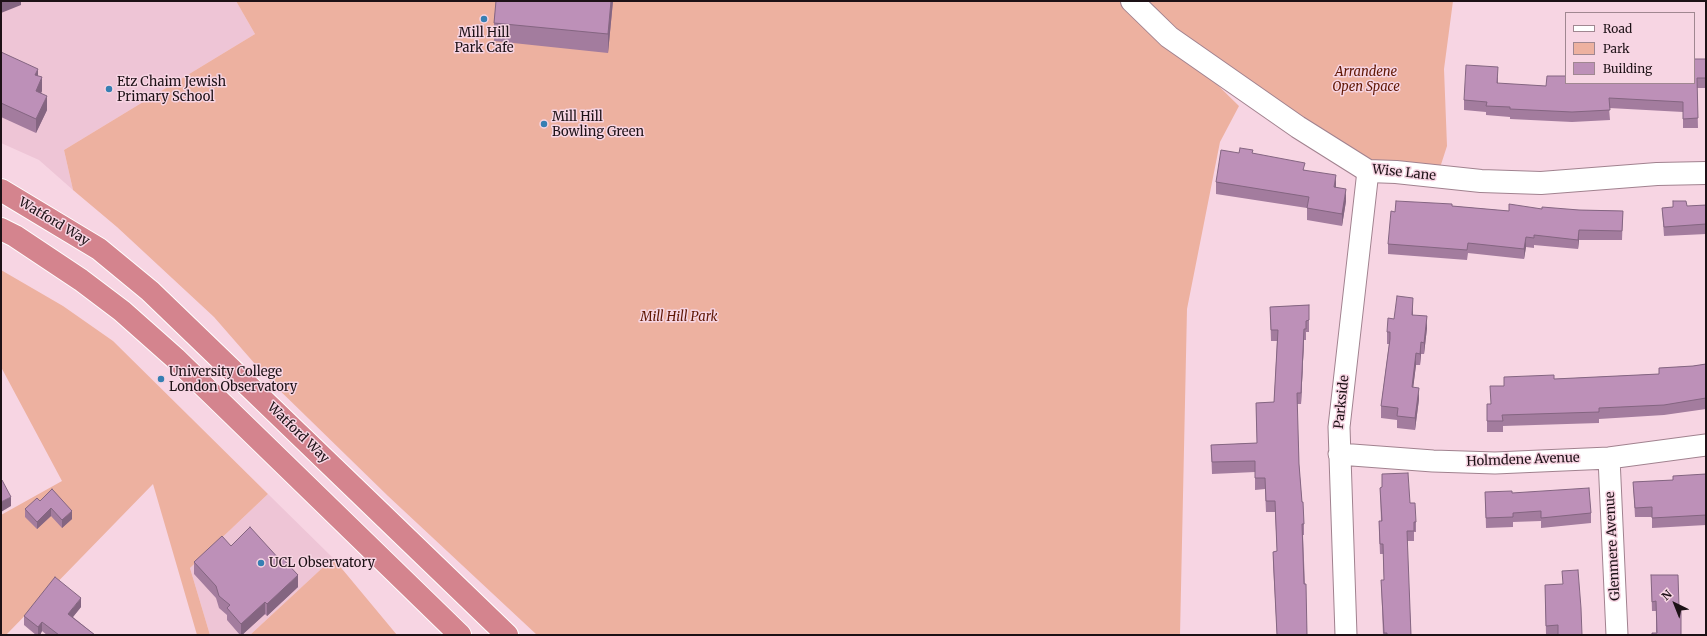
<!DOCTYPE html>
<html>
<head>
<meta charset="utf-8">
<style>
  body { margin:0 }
  #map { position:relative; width:1707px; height:636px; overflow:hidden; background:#f7d5e3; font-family:Merriweather,serif }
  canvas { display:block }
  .frame { position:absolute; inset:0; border:2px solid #1d1116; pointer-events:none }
  .legend { position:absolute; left:1565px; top:12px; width:130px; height:72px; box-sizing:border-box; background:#f7d5e3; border:1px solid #a08791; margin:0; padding:5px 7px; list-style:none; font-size:12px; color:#1d1116 }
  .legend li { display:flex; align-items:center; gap:8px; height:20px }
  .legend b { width:20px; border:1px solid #a08791 }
  .north { position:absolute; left:1655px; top:584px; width:40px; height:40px; -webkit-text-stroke:3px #f7d5e3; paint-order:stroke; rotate:317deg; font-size:11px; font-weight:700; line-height:16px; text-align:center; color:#1d1116 }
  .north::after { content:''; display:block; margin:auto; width:14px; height:18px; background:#1d1116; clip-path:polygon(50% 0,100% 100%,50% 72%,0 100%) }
</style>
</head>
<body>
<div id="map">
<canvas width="1707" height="636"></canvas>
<div class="frame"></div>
<ul class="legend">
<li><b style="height:5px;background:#fff"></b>Road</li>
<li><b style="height:11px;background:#edb1a0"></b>Park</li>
<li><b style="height:11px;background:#bd90b8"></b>Building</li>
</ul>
<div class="north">N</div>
</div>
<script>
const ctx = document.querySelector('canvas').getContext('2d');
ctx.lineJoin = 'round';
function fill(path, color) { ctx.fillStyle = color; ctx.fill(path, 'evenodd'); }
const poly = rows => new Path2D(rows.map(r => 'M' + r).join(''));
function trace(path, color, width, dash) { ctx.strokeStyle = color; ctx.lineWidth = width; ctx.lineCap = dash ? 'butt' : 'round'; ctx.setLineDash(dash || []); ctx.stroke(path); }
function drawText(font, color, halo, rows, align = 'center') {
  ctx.font = font + ' Merriweather,serif'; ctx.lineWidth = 3; ctx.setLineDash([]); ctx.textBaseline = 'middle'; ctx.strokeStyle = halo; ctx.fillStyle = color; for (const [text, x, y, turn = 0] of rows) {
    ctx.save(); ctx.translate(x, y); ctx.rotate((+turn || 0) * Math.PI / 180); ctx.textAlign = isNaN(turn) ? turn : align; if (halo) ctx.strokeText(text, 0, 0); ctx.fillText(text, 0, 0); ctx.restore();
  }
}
const built = poly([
  [1,1,236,1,255,34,64,150,73,190,39,160,1,143],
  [268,494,333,558,250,635,210,635,190,568]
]);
const green = poly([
  [236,1,1132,1,1239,106,1220,142,1187,309,1180,635,537,635,388,496,269,380,214,317,117,227,73,190,64,150,255,34],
  [1134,1,1453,1,1444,69,1447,146,1436,180,1364,174],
  [1,270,63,306,113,341,268,494,190,568,210,635,197,635,153,484,6,635,1,635,1,515,62,481,1,367],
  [333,558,397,635,250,635]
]);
const minor = poly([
  [1339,454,1433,461,1495,463,1609,458,1706,445],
  [1609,458,1617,635],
  [1346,635,1339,427,1368,171]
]);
const tertiary = poly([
  [1132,1,1169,37,1298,127,1368,171,1396,172,1481,181,1541,183,1657,174,1706,173]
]);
const trunk = poly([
  [1,190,99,249,150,291,507,635],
  [1,229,15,236,81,280,122,311,175,358,460,635]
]);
const wall = poly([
  [496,1,613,1,608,53,494,41,494,23],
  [1,52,38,76,42,91,41,93,47,110,36,133,1,117],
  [1706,59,1706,88,1697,88,1698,128,1683,128,1683,112,1609,108,1610,120,1572,122,1510,119,1510,117,1486,115,1486,112,1464,110,1464,100,1498,77,1498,84,1546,86,1694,83],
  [1253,153,1305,170,1336,187,1346,201,1342,226,1307,220,1307,208,1216,194,1216,182],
  [1706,205,1706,234,1664,236,1662,208],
  [1452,206,1509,211,1542,209,1623,211,1622,240,1579,240,1578,249,1534,245,1534,248,1526,247,1524,259,1468,253,1467,260,1388,254,1388,244],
  [1309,305,1309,332,1306,332,1306,340,1304,340,1301,404,1297,404,1299,464,1302,502,1304,524,1304,535,1303,535,1307,635,1277,635,1273,563,1273,552,1277,551,1275,512,1266,512,1265,489,1255,490,1255,472,1212,474,1211,445,1257,443,1256,403,1274,402,1277,341,1271,341,1270,307],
  [1413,310,1413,315,1427,328,1424,354,1421,354,1420,365,1416,365,1413,387,1419,399,1415,430,1397,428,1397,420,1381,418,1381,406,1389,344,1387,344,1387,332,1394,319],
  [1706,364,1706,409,1664,415,1599,419,1599,423,1503,426,1503,432,1487,432,1487,404,1491,404,1504,386,1554,379,1659,374,1659,368,1693,366],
  [1382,474,1410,503,1416,522,1416,532,1414,532,1414,541,1407,541,1411,635,1383,635,1381,580,1384,580,1383,554,1380,554,1379,531,1379,521,1381,521,1380,488,1382,487],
  [1706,474,1706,525,1652,528,1652,517,1635,517,1633,482,1673,480],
  [1485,492,1512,493,1591,513,1591,523,1541,528,1541,521,1513,522,1513,527,1486,528],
  [40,501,72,519,62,528,51,516,37,529,25,517,25,509],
  [231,546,298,587,267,616,265,614,242,635,240,635,227,620,227,615,219,608,216,598,194,574,194,562],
  [1651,575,1679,607,1656,633,1656,611,1652,611],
  [1545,585,1582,635,1546,635],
  [81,607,73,617,95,635,47,635,42,631,40,635,36,635,24,625,24,616]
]);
const shadedWall = poly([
  [1,1,21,1,21,5,1,13],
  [611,1,613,1,608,53,608,34],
  [38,69,38,83,35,75],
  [42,77,42,91,36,104,36,91],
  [47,96,47,110,36,133,36,119],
  [1336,175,1336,187,1334,187],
  [1346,189,1346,201,1342,226,1342,214],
  [1579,230,1579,240,1578,249,1578,240],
  [1526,237,1526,247,1524,259,1524,249],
  [1413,298,1413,310,1412,326,1412,315],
  [1427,316,1427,328,1424,354,1424,343],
  [1304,329,1304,340,1301,404,1301,393],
  [1421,342,1421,354,1420,365,1420,354],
  [1416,353,1416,365,1412,398,1412,387],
  [1419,388,1419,399,1415,430,1415,418],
  [11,497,11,506,1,512,1,502],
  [51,508,51,516,37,529,37,522],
  [72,511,72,519,62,528,62,520],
  [298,575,298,587,267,616,267,604],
  [81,598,81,607,68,623,68,614],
  [265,602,265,614,242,635,241,635,241,624],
  [42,622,42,631,40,635,38,635,38,627]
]);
const building = poly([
  [496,1,611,1,608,34,494,23,496,1],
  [1,52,38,69,35,75,42,77,36,91,47,96,36,119,1,103,1,52],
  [1694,59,1706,59,1706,78,1697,78,1698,118,1683,119,1683,102,1609,98,1610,110,1572,112,1510,109,1510,107,1486,106,1487,102,1464,100,1466,65,1498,67,1497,83,1546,86,1547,76,1566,76,1566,83,1694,83,1694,59],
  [1240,148,1253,150,1252,153,1305,163,1303,170,1336,175,1334,187,1346,189,1342,214,1307,208,1309,197,1216,182,1221,150,1239,153,1240,148],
  [1396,201,1452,204,1452,206,1509,211,1509,204,1542,209,1542,207,1579,210,1623,211,1622,231,1579,230,1578,240,1534,235,1534,238,1526,237,1524,249,1468,243,1467,250,1388,244,1391,211,1395,212,1396,201],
  [1673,201,1686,201,1687,206,1706,205,1706,224,1664,227,1662,208,1673,207,1673,201],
  [1397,296,1413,298,1412,315,1427,316,1424,343,1421,342,1420,354,1416,353,1412,387,1419,388,1415,418,1397,416,1398,408,1381,406,1390,339,1390,332,1387,332,1388,318,1394,319,1397,296],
  [1309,305,1309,320,1306,321,1306,329,1304,329,1301,393,1297,393,1299,464,1302,502,1303,502,1304,524,1302,524,1304,584,1306,584,1307,635,1277,635,1273,552,1277,551,1275,501,1266,501,1265,478,1255,478,1255,461,1212,462,1211,445,1257,443,1256,403,1274,402,1278,330,1271,330,1270,307,1309,305],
  [1706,364,1706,398,1664,405,1599,408,1599,412,1502,415,1503,421,1487,421,1487,404,1491,404,1490,386,1504,386,1504,377,1554,375,1554,379,1659,374,1659,368,1693,366,1706,364],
  [1408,473,1410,503,1415,503,1416,522,1414,522,1414,531,1407,531,1411,635,1387,635,1387,633,1384,633,1381,580,1384,580,1383,544,1380,544,1379,521,1382,521,1380,488,1382,487,1382,474,1408,473],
  [1706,474,1706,515,1652,518,1652,507,1635,508,1633,482,1673,480,1673,476,1706,474],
  [1,480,2,480,11,497,1,502,1,480],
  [1589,488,1591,513,1541,518,1541,511,1513,513,1513,517,1486,518,1485,492,1512,491,1512,493,1589,488],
  [52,489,72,511,62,520,51,508,37,522,25,509,37,498,40,501,52,489],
  [250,527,280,560,282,558,298,575,267,604,265,602,241,624,227,608,230,605,219,596,216,586,194,562,222,536,231,546,250,527],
  [1578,570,1581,608,1582,635,1558,635,1558,625,1546,626,1545,585,1563,584,1562,571,1578,570],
  [1651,575,1678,575,1679,607,1681,607,1681,635,1652,635,1652,633,1657,633,1656,601,1652,602,1651,575],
  [55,577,81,598,68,614,95,635,59,635,42,622,38,627,24,616,55,577]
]);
const markers = [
  [484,19,4,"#367fb3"],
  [109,89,4,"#367fb3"],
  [544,124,4,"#367fb3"],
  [161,379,4,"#367fb3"],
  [261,563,4,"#367fb3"]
];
const poiNames = [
  ["Mill Hill",484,33,"center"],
  ["Park Cafe",484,48,"center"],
  ["Etz Chaim Jewish",117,82],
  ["Primary School",117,97],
  ["Mill Hill",552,117],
  ["Bowling Green",552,132],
  ["University College",169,372],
  ["London Observatory",169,387],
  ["UCL Observatory",269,563]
];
const parkNames = [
  ["Arrandene",1366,72],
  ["Open Space",1366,87],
  ["Mill Hill Park",679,317]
];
const streetNames = [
  ["Wise Lane",1404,173,6],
  ["Watford Way",54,222,31],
  ["Parkside",1342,402,-84],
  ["Watford Way",298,433,44],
  ["Holmdene Avenue",1523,460,-2],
  ["Glenmere Avenue",1613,546,-93]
];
fill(built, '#eec5d6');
fill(green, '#edb1a0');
trace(minor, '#a1828f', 23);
trace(tertiary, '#a1828f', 24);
trace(trunk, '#fff', 24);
trace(minor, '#fff', 21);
trace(tertiary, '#fff', 22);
trace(trunk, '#d4848e', 22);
fill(wall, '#a37c9e');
fill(shadedWall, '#846581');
fill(building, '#bd90b8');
trace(building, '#846581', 1);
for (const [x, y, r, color] of markers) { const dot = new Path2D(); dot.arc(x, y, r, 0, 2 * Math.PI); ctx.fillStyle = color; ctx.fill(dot); trace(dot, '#f7d5e3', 1.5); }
drawText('13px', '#1d1116', '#f7d5e3', poiNames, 'left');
drawText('italic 13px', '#5f1704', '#f7d5e3', parkNames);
drawText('13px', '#1d1116', '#f7d5e3', streetNames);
</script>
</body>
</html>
